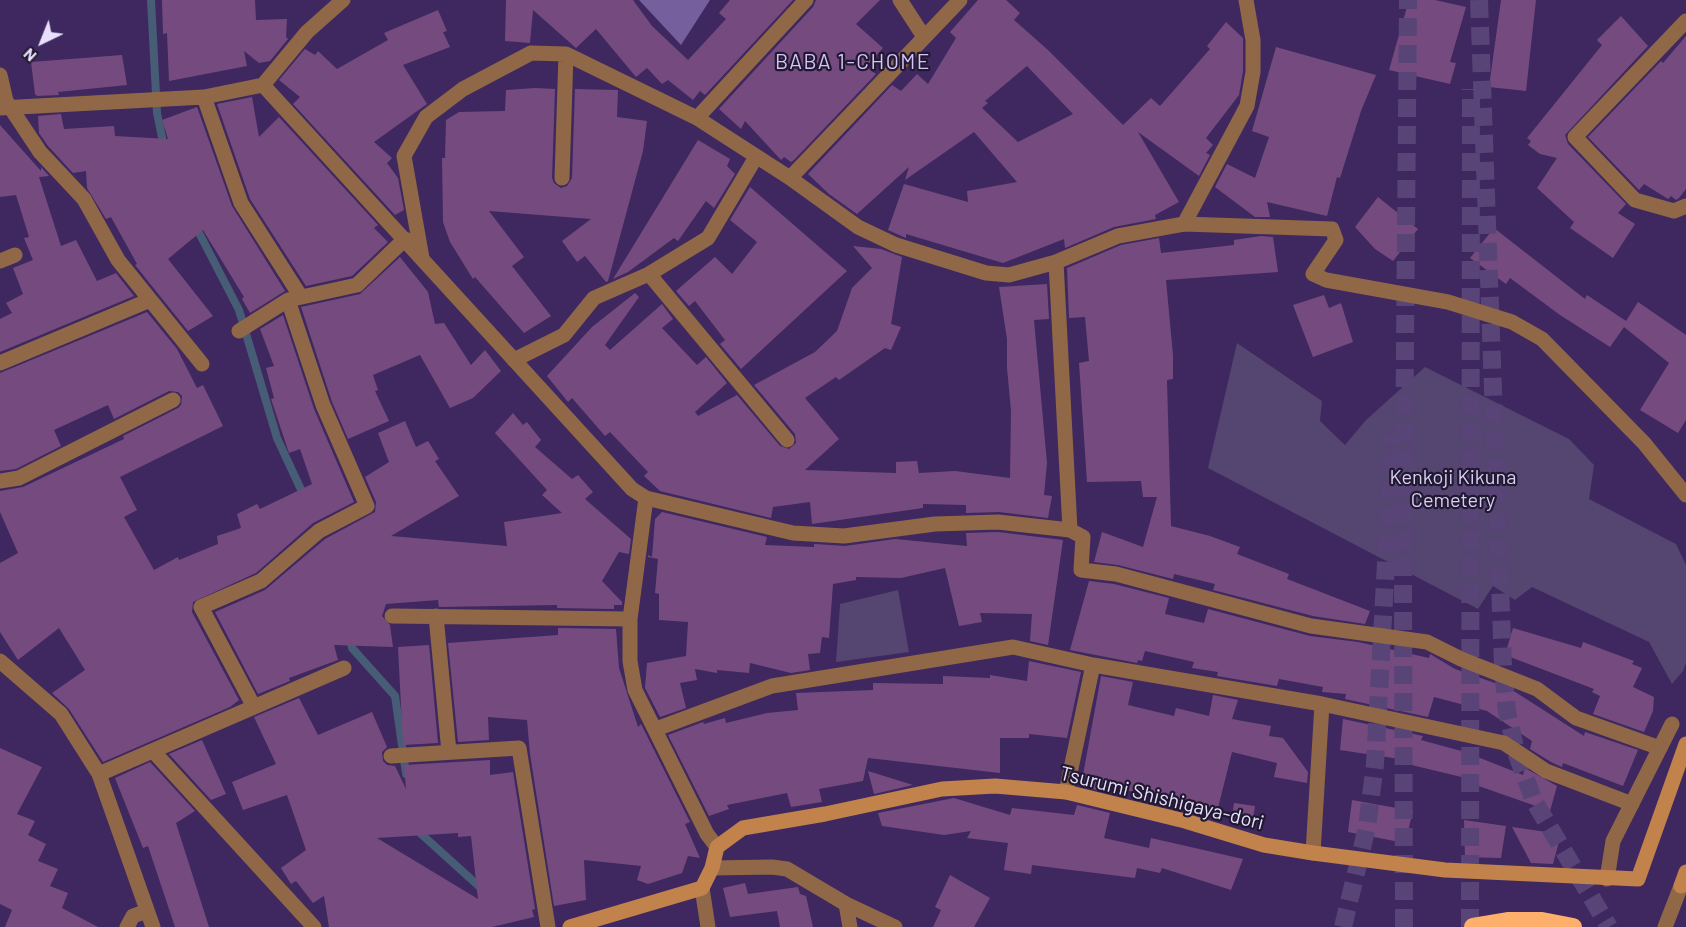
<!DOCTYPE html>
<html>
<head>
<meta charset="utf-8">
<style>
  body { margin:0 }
  #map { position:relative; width:1686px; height:927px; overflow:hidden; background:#3e285f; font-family:Barlow,sans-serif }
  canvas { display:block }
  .north { position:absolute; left:12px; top:12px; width:60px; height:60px; -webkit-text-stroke:4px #211831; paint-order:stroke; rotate:223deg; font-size:16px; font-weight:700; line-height:24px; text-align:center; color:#e8e0fb }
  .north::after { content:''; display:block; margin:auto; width:21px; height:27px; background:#e8e0fb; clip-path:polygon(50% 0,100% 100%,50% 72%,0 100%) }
</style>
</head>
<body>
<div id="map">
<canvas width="1686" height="927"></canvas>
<div class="north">N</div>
</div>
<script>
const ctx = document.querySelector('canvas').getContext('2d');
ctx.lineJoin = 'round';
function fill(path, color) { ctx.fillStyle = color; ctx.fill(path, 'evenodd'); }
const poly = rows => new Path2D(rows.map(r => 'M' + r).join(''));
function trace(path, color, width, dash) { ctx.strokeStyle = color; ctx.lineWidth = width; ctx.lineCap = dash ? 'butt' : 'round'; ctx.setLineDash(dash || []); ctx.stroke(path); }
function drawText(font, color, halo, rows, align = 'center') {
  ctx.font = font + ' Barlow,sans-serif'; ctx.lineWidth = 4.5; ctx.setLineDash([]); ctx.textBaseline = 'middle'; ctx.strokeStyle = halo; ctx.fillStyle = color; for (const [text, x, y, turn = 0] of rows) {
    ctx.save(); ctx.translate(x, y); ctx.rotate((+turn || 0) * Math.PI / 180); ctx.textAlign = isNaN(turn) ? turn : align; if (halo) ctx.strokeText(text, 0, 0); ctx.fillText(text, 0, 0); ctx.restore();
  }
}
const green = poly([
  [1237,343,1322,401,1320,421,1345,445,1366,420,1425,367,1569,439,1594,465,1589,499,1676,544,1686,565,1686,663,1683,671,1672,684,1649,642,1532,587,1515,600,1493,586,1478,609,1208,468],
  [898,590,909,652,836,662,840,604]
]);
const forest = poly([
  [639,0,710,0,681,45]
]);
const stream = poly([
  [151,0,157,113,164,147],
  [195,225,239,310,277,438,304,496],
  [349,636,352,648,395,696,406,774],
  [418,827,419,832,482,889]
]);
const building = poly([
  [162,0,255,0,256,20,287,19,286,37,288,39,270,61,259,63,244,51,247,66,169,81,167,33,163,34],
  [506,0,633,0,652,26,688,60,726,19,719,13,730,0,793,0,705,95,700,91,693,100,668,80,662,84,647,68,636,77,596,29,576,48,533,10,530,43,505,41],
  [816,0,880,0,856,24,883,48,866,67,876,74,794,160,791,162,784,157,781,160,745,121,741,129,719,109,813,7],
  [978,0,1006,0,1020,13,1014,20,1048,50,1123,125,1151,98,1160,106,1210,49,1207,46,1226,22,1243,38,1243,71,1239,95,1206,138,1213,145,1206,153,1210,155,1199,176,1138,132,1179,202,1155,215,1156,219,1114,227,1065,248,1064,239,1003,263,906,234,906,238,888,230,904,184,968,202,967,191,1017,182,974,132,905,180,909,167,857,214,829,194,808,174,892,85,901,91,917,74,928,84,956,38,950,32],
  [1027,66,1073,114,1018,142,982,108,988,103,985,101],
  [1409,0,1435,0,1466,7,1450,62,1456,63,1450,84,1389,70],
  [1501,0,1536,0,1526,91,1489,87],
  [438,10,447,31,443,32,450,47,403,65,427,104,374,142,392,158,387,163,398,178,404,210,395,215,293,104,300,97,279,80,305,49,315,55,318,51,337,69,388,40,384,33],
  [1621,16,1648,46,1565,135,1568,144,1626,204,1618,213,1635,224,1613,258,1570,228,1574,222,1537,188,1557,158,1540,154,1528,145,1531,141,1527,138,1602,45,1597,40],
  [1686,36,1686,189,1679,198,1676,200,1671,196,1668,199,1644,184,1639,190,1588,137,1661,61,1663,63],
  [1276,47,1376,75,1361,111,1340,178,1337,177,1327,216,1267,202,1270,217,1255,217,1215,187,1227,164,1255,178,1269,137,1252,131],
  [122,55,127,85,58,92,59,95,37,96,35,94,31,62],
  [535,88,555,89,552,178,554,183,561,188,567,186,572,178,575,89,618,90,617,117,647,121,643,151,608,281,606,282,585,256,577,262,562,241,591,219,489,211,524,257,512,266,551,316,524,333,475,277,473,279,450,242,443,222,442,158,445,158,446,120,459,112,505,111,506,90],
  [252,97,259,137,279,117,378,225,374,228,388,242,352,276,306,286,250,199,217,104],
  [197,107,232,206,285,291,250,313,242,299,244,297,203,230,168,259,213,316,188,331,135,265,137,264,111,217,106,219,87,188,86,171,73,173,48,146,39,133,38,116,61,114,64,129,114,126,115,136,168,139,162,120],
  [0,125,41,171,41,167,49,176,39,177,61,246,76,240,97,281,116,273,134,296,0,352,0,319,12,313,6,303,23,294,13,268,33,260,24,238,29,237,16,195,0,197],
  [698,140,730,159,727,166,735,174,714,208,706,201,678,241,674,238,628,272,613,279],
  [750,187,847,271,741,369,720,344,725,340,695,301,689,306,676,291,715,257,732,274,757,242,730,220],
  [1378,197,1418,229,1393,261,1375,249,1355,227],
  [1494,228,1585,299,1587,295,1626,321,1638,302,1686,335,1686,420,1678,433,1640,410,1669,363,1624,327,1610,347,1560,315,1510,278,1506,284,1470,258],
  [1261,236,1273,237,1278,272,1166,280,1173,355,1173,379,1167,380,1171,526,1210,536,1240,547,1237,554,1289,574,1287,579,1370,611,1365,624,1313,616,1213,590,1215,584,1174,574,1173,579,1118,565,1094,562,1102,532,1143,547,1157,497,1143,497,1141,481,1087,482,1079,363,1089,361,1085,317,1069,318,1067,268,1121,245,1159,238,1161,253,1234,245,1234,240],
  [853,246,881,249,902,257,891,324,901,327,891,350,885,348,839,380,836,377,805,398,839,439,805,470,896,473,896,462,917,461,919,473,955,471,1010,478,1011,411,1007,368,1007,339,999,287,1047,284,1049,319,1034,320,1047,463,1044,495,1052,496,1048,518,999,512,966,513,966,505,923,504,923,508,812,524,810,502,773,507,771,518,660,491,644,476,648,472,610,432,605,436,572,398,568,402,547,376,592,327,635,293,639,297,605,345,610,350,662,304,673,319,662,328,697,365,706,357,727,383,695,412,698,416,737,395,780,446,789,449,796,443,795,434,754,385,815,352,837,331,852,288,872,268],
  [400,257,428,292,435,324,444,323,471,365,485,350,501,371,473,398,450,408,420,355,373,375,378,390,375,391,389,421,348,439,332,402,301,307,360,294],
  [1324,295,1329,308,1341,303,1353,342,1313,357,1293,305],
  [147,312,177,349,197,388,203,385,223,426,120,477,137,510,124,517,154,570,178,557,179,560,218,544,217,536,241,528,237,514,257,504,260,509,312,484,300,449,289,453,271,399,274,398,266,368,274,366,260,329,283,315,314,409,354,502,313,523,256,573,193,602,192,612,239,700,230,707,103,762,69,709,52,693,85,670,59,628,18,660,0,632,0,563,18,553,0,512,0,491,23,487,124,439,123,436,178,408,181,405,182,396,178,392,169,391,114,419,108,405,54,430,61,446,16,469,0,471,0,373],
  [513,413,523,425,527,422,541,440,535,447,572,479,578,475,593,492,585,499,631,539,629,554,619,552,602,581,622,602,622,605,614,605,614,609,557,608,557,605,439,607,438,600,386,604,382,616,390,625,393,647,334,645,338,660,289,678,290,681,258,694,215,612,265,590,325,539,375,512,376,502,365,477,389,462,378,433,405,421,416,447,428,441,439,459,435,461,459,496,391,536,507,546,504,522,562,513,542,495,547,490,495,433],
  [662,512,767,537,765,545,814,547,814,544,845,546,895,539,967,546,966,533,998,532,1063,540,1048,645,1030,641,1032,614,980,613,982,622,959,626,945,568,901,578,856,577,856,580,833,584,829,638,822,637,820,653,808,654,810,670,791,673,750,663,749,673,717,670,717,673,695,669,697,680,680,683,686,708,660,717,645,688,647,663,686,656,688,622,659,620,659,594,655,593,658,559,648,557,648,555,652,557,655,519],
  [1089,581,1114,584,1169,598,1165,614,1204,623,1208,609,1310,636,1358,642,1429,658,1430,654,1455,669,1509,688,1584,736,1585,732,1638,750,1623,786,1563,763,1562,767,1551,762,1530,749,1532,741,1487,711,1434,697,1428,717,1345,699,1346,694,1322,692,1323,687,1279,679,1277,686,1217,676,1218,672,1192,668,1194,662,1145,651,1142,661,1138,660,1137,663,1070,650],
  [558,628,616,629,619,668,638,727,641,724,690,822,685,824,700,858,688,856,682,873,648,884,637,880,641,866,584,860,586,900,554,906,530,754,527,720,488,717,489,740,458,742,448,643,558,635],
  [1513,628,1581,648,1583,642,1634,661,1632,664,1642,668,1633,687,1654,697,1653,711,1644,732,1593,714,1600,696,1592,692,1594,689,1505,655],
  [429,645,438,743,403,745,398,647],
  [1029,661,1081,672,1067,738,1029,734,1029,738,1000,738,1000,773,868,758,863,781,819,789,822,802,791,807,787,793,727,805,729,809,709,816,668,735,703,722,704,724,725,718,726,723,767,713,798,710,796,693,873,690,873,683,943,684,943,676,990,678,990,675,1027,681],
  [1101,676,1133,682,1128,705,1174,716,1176,708,1209,716,1213,695,1238,700,1232,719,1271,726,1269,736,1283,738,1308,772,1307,783,1274,777,1277,763,1232,752,1218,808,1156,800,1157,795,1115,789,1114,794,1081,786],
  [299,698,318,735,372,712,387,747,382,752,383,761,387,765,395,766,406,789,404,765,490,760,490,775,513,772,535,909,532,910,534,917,492,927,329,927,324,896,313,903,296,881,291,884,281,868,306,850,287,795,243,810,232,782,276,764,254,717],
  [458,833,458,837,471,836,478,899,377,838],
  [1343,719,1423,736,1421,740,1465,752,1523,775,1525,768,1557,786,1550,811,1473,784,1474,780,1399,762,1400,759,1340,750],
  [202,740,226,794,211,800,169,754],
  [0,748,42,767,17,814,35,821,28,835,46,844,38,861,58,869,50,886,68,893,62,908,98,927,5,927,12,910,0,904],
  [150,762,195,811,176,823,209,927,175,927,148,846,143,848,115,778],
  [868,771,913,785,874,794],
  [954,798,1010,815,1012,808,1074,815,1077,805,1110,813,1104,838,1149,848,1151,838,1243,859,1231,890,1162,868,1160,873,1137,868,1135,878,1032,865,1031,874,1004,870,1008,843,967,838,971,831,944,835,882,826,878,813],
  [1352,800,1413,811,1405,843,1348,832],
  [1234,803,1255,806,1252,825,1231,822],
  [1464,820,1506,826,1501,858,1465,857],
  [1512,827,1561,834,1553,864,1531,863],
  [950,875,990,898,974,927,933,927,941,910,935,907],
  [745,883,748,894,798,887,800,894,806,896,813,927,780,927,777,911,730,917,723,888]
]);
const motorwayTunnel = poly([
  [1479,0,1503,667,1507,712,1517,755,1534,801,1609,927],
  [1343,927,1367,827,1375,764,1393,435],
  [1404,927,1403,577,1408,0],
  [1470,927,1471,89]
]);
const service = poly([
  [0,75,6,101,40,152,84,199,118,260,202,364],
  [1184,224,1247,106,1253,72,1253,40,1246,0],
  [0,261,15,255],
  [649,274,787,440],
  [514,360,564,335,594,298,649,274,708,238,756,157],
  [0,363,150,300],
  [1070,530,1083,537,1081,570,1116,574,1311,626,1427,642,1461,659,1537,689,1576,718,1660,748]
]);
const minor = poly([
  [900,0,924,37],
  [1686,21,1575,137,1635,200,1674,211,1686,206],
  [263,85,307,32,343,0],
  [204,97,241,203,301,297],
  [0,108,204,97,263,85,632,489,646,498,793,533,844,536,935,524,998,522,1070,530,1056,262],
  [697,118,806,0],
  [562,178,566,54],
  [790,178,960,0],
  [422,258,404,156,426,117,463,89,531,53,566,54,697,118,790,178,858,227,896,245,986,273,1009,275,1056,262,1118,236,1184,224,1332,229,1336,240,1313,274,1326,280,1448,302,1512,322,1542,339,1644,443,1686,495],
  [239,331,288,300,357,285,405,239],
  [0,481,19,478,173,400],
  [646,498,630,619,630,661,635,690,707,834,717,847],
  [392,616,630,619],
  [436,616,449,752],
  [0,661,61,714,99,774,153,927],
  [253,705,201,607,261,581,319,531,367,506,323,405,288,300],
  [656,729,772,686,1013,647,1093,665,1322,704,1504,743,1546,771,1632,804],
  [153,751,314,927],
  [391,756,519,748,548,927],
  [99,774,344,668],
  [1066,792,1093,665],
  [1313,853,1322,704],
  [712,868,772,867,787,869,846,904,895,927],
  [1607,879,1613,841,1672,724],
  [846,904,850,927],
  [127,927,133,916,147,911]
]);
const tertiary = poly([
  [702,888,708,927],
  [1665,927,1681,886]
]);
const secondary = poly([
  [1681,886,1686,872],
  [570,927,702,888,712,868,717,847,743,828,825,814,942,789,995,786,1066,792,1185,821,1264,845,1313,853,1445,870,1638,879,1686,744]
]);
const motorway = poly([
  [1473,927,1509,921,1542,921,1573,927]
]);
const parkNames = [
  ["Kenkoji Kikuna",1453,477],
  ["Cemetery",1453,500]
];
const streetNames = [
  ["Tsurumi Shishigaya-dori",1162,798,14]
];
const neighbourhoodNames = [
  ["BABA 1-CHOME",853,62]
];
fill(green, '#544571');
fill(forest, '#755f9c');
trace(stream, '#465d75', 8);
fill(building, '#754b7f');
trace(motorwayTunnel, '#584476', 18, [18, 9]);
trace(service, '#906847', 15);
trace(minor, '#906847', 15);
trace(tertiary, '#906847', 15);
trace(secondary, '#c2824c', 15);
trace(motorway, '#ffaf6c', 18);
drawText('20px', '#d9cef2', '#211831', parkNames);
drawText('20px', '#e8e0fb', '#211831', streetNames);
ctx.letterSpacing = '1.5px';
drawText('21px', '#d4c2f9', '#211831', neighbourhoodNames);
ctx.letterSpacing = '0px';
</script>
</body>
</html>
